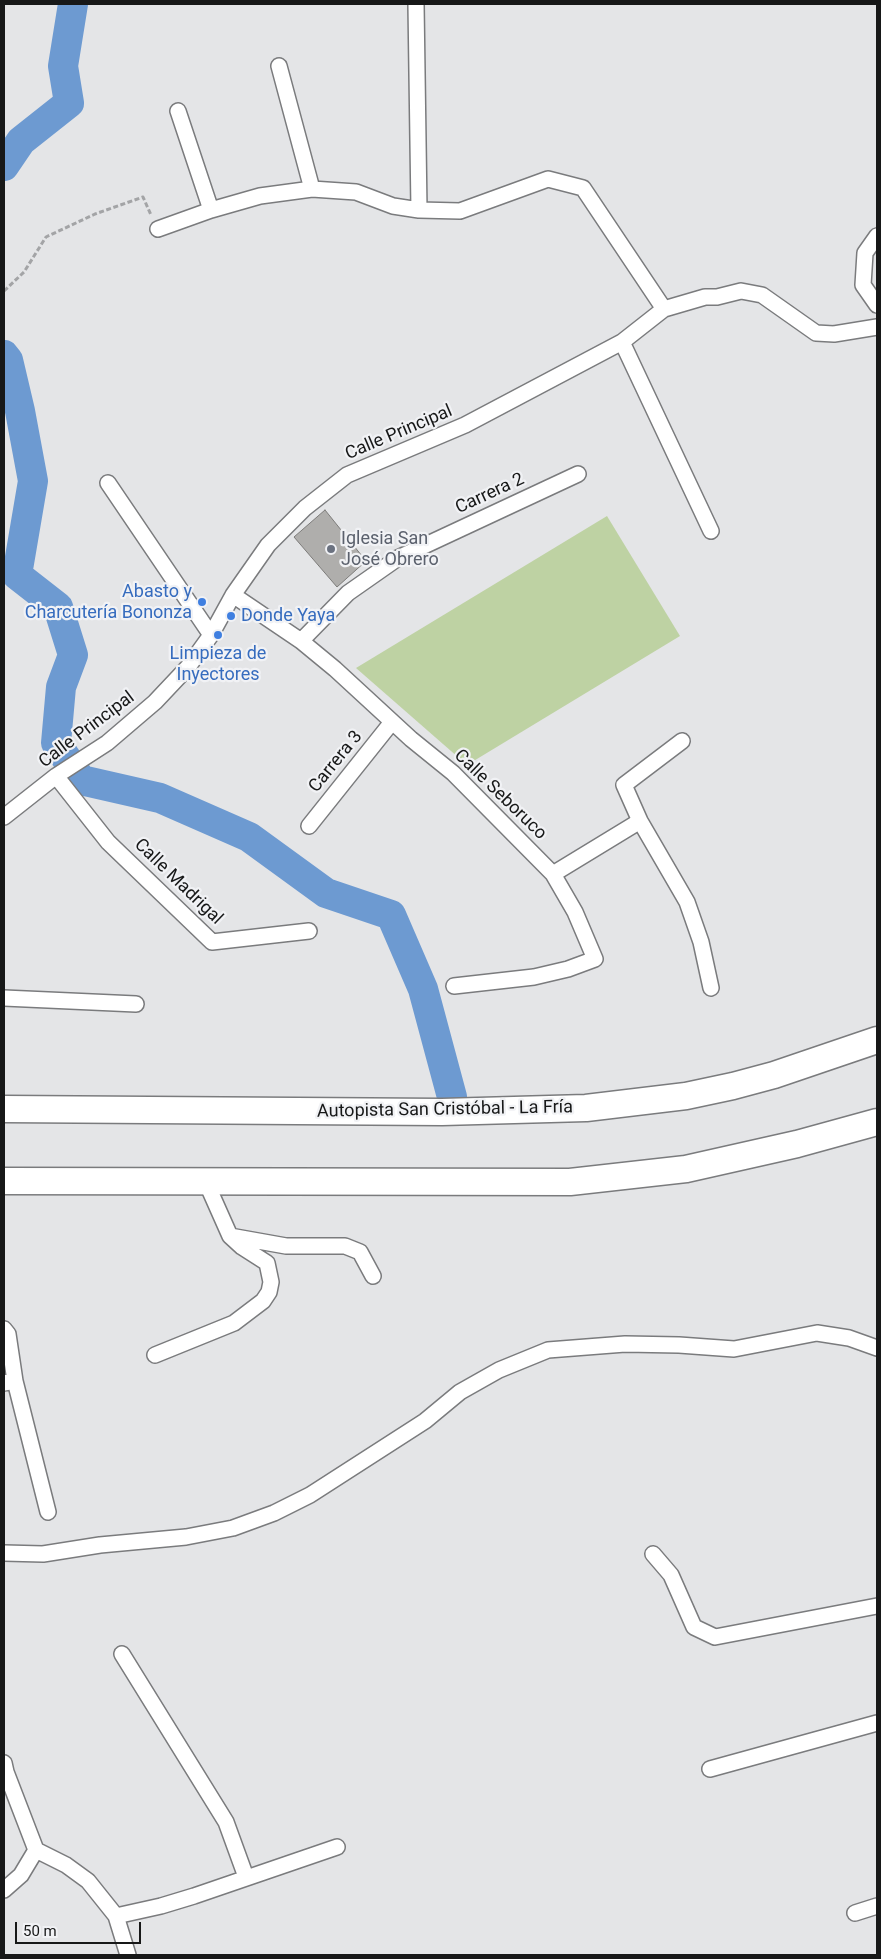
<!DOCTYPE html>
<html>
<head>
<meta charset="utf-8">
<style>
  body { margin:0 }
  #map { position:relative; width:881px; height:1959px; overflow:hidden; background:#e4e5e7; font-family:Roboto,sans-serif }
  canvas { display:block }
  .frame { position:absolute; inset:0; border:5px solid #171818; pointer-events:none }
  .scale { position:absolute; left:15px; top:1922px; width:126px; height:22px; box-sizing:border-box; border:2px solid #171818; border-top:0; padding-left:6px; font-size:15px; line-height:18px; white-space:nowrap; color:#171818; -webkit-text-stroke:4px #f1f2f5; paint-order:stroke }
</style>
</head>
<body>
<div id="map">
<canvas width="881" height="1959"></canvas>
<div class="frame"></div>
<div class="scale">50 m</div>
</div>
<script>
const ctx = document.querySelector('canvas').getContext('2d');
ctx.lineJoin = 'round';
function fill(path, color) { ctx.fillStyle = color; ctx.fill(path, 'evenodd'); }
const poly = rows => new Path2D(rows.map(r => 'M' + r).join(''));
function trace(path, color, width, dash) { ctx.strokeStyle = color; ctx.lineWidth = width; ctx.lineCap = dash ? 'butt' : 'round'; ctx.setLineDash(dash || []); ctx.stroke(path); }
function drawText(font, color, halo, rows, align = 'center') {
  ctx.font = font + ' Roboto,sans-serif'; ctx.lineWidth = 4.5; ctx.setLineDash([]); ctx.textBaseline = 'middle'; ctx.strokeStyle = halo; ctx.fillStyle = color; for (const [text, x, y, turn = 0] of rows) {
    ctx.save(); ctx.translate(x, y); ctx.rotate((+turn || 0) * Math.PI / 180); ctx.textAlign = isNaN(turn) ? turn : align; if (halo) ctx.strokeText(text, 0, 0); ctx.fillText(text, 0, 0); ctx.restore();
  }
}
const green = poly([
  [607,516,680,636,467,765,356,668]
]);
const river = poly([
  [4,166,21,141,69,103,63,66,73,4],
  [4,355,8,360,20,411,33,481,17,575,58,607,73,655,61,687,56,743,81,780,160,798,249,837,326,893,391,915,423,989,452,1097]
]);
const building = poly([
  [325,510,366,561,337,587,294,537,325,510]
]);
const path = poly([
  [4,291,24,272,46,237,95,214,143,197,151,215]
]);
const street = poly([
  [416,4,419,210],
  [279,66,312,189],
  [178,111,211,210],
  [158,229,211,210,260,196,312,189,356,192,393,206,419,210,460,211,548,179,583,188,664,309],
  [877,236,865,253,863,285,877,305],
  [622,342,711,531],
  [108,483,211,635],
  [233,595,301,641,335,669,411,739,453,773,553,874,575,912,595,959,568,969,534,977,454,986],
  [301,641,348,593,398,558,578,474],
  [682,741,624,785,640,821,687,902,701,942,711,988],
  [56,776,108,842,212,942,309,931],
  [4,817,56,776,107,743,155,702,188,667,211,635,233,595,268,545,305,508,347,475,465,425,622,342,664,309,705,297,717,297,741,291,762,295,816,333,834,334,877,327],
  [309,826,392,722],
  [553,874,640,821],
  [4,998,136,1004],
  [230,1236,286,1246,345,1246,360,1252,373,1276],
  [4,1329,8,1334,15,1381],
  [155,1355,234,1323,263,1301,269,1292,271,1282,267,1263,242,1247,230,1236,206,1182],
  [4,1383,15,1381,48,1512],
  [4,1553,43,1554,100,1545,186,1537,233,1528,274,1513,310,1495,425,1421,460,1392,499,1370,548,1350,625,1344,679,1345,734,1349,817,1333,849,1338,877,1348],
  [653,1554,671,1575,694,1627,715,1637,877,1606],
  [122,1654,226,1822,246,1877],
  [4,1763,6,1772,36,1850,66,1865,88,1881,116,1916,161,1906,194,1896,337,1847],
  [710,1769,877,1723],
  [4,1890,21,1875,36,1850],
  [855,1913,877,1906],
  [116,1916,128,1955]
]);
const highway = poly([
  [4,1109,442,1112,586,1108,686,1096,733,1086,774,1075,877,1040],
  [4,1181,570,1182,686,1169,797,1144,877,1122]
]);
const markers = [
  [331,549,5,"#6b7280"],
  [202,602,5,"#3f7fe0"],
  [231,616,5,"#3f7fe0"],
  [218,635,5,"#3f7fe0"]
];
const streetNames = [
  ["Calle Principal",399,433,-23],
  ["Carrera 2",490,494,-25],
  ["Calle Principal",87,730,-37],
  ["Carrera 3",336,762,-51],
  ["Calle Seboruco",500,795,44],
  ["Calle Madrigal",178,882,44],
  ["Autopista San Cristóbal - La Fría",445,1110,-1]
];
const worshipNames = [
  ["Iglesia San",341,539],
  ["José Obrero",341,560]
];
const shopNames = [
  ["Abasto y",192,592],
  ["Charcutería Bononza",192,613],
  ["Donde Yaya",241,616,"left"],
  ["Limpieza de",218,654,"center"],
  ["Inyectores",218,675,"center"]
];
fill(green, '#bed2a3');
trace(river, '#6d9ad1', 30);
fill(building, '#afaeac');
trace(building, '#7c7b79', 1);
trace(street, '#7a7b7d', 18);
trace(highway, '#7a7b7d', 29);
trace(path, '#a3a4a6', 3, [5, 2.5]);
trace(street, '#fff', 15);
trace(highway, '#fff', 26);
for (const [x, y, r, color] of markers) { const dot = new Path2D(); dot.arc(x, y, r, 0, 2 * Math.PI); ctx.fillStyle = color; ctx.fill(dot); trace(dot, '#f1f2f5', 2); }
drawText('18px', '#171818', '#f1f2f5', streetNames);
drawText('18px', '#5b616d', '#f1f2f5', worshipNames, 'left');
drawText('18px', '#366cbe', '#f1f2f5', shopNames, 'right');
</script>
</body>
</html>
